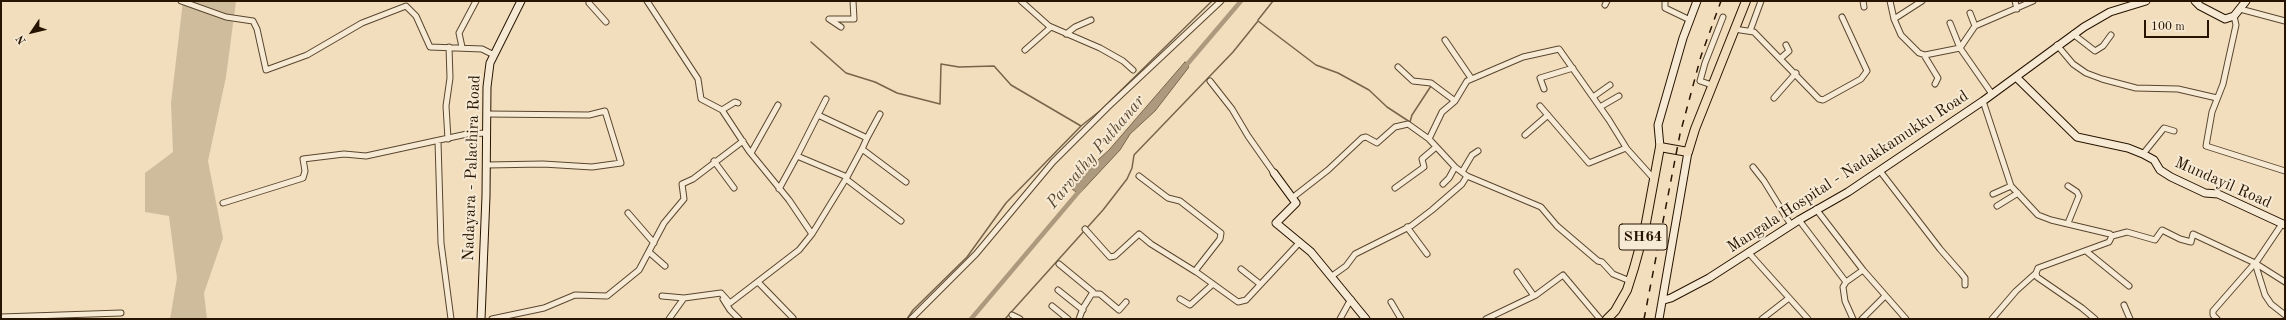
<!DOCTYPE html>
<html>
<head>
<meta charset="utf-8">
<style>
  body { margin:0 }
  #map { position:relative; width:2286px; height:320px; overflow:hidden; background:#f2debd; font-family:"Old Standard TT",serif }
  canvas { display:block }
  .frame { position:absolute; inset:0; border:2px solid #261400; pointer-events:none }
  .north { position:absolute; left:12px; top:12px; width:40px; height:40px; -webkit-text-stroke:3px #f7ead4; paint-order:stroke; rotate:235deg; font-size:11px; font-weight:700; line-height:16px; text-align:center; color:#261400 }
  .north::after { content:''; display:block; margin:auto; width:14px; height:18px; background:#261400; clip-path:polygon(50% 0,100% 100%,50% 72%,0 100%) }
  .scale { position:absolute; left:2144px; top:20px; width:65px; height:18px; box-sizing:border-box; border:2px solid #261400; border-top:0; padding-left:5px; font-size:12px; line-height:14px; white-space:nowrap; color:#261400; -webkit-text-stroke:3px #f7ead4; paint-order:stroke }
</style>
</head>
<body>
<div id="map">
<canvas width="2286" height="320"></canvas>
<div class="frame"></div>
<div class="north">N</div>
<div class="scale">100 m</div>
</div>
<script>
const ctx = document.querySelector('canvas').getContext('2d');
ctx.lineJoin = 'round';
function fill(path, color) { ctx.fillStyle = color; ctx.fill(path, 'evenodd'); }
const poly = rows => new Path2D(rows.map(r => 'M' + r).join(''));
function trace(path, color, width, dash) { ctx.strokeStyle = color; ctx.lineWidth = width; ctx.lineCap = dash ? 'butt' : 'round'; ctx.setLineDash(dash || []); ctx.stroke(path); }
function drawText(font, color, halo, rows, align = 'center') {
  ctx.font = font + ' "Old Standard TT",serif'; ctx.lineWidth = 4; ctx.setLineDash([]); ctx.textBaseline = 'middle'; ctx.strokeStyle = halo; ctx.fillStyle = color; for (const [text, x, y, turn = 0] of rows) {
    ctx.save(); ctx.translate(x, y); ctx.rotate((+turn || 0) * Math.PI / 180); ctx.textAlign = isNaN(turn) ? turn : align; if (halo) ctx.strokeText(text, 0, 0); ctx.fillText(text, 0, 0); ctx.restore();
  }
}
const green = poly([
  [183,1,236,1,226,77,208,161,223,238,204,293,207,319,170,319,177,278,169,216,145,212,145,173,173,152,171,103]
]);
const water = poly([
  [1185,62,1189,67,1155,111,1130,134,1120,150,1079,194,1072,189,1079,177,1109,150,1185,62]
]);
const stream = poly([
  [1258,20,1273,1],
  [811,42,846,73,875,82,897,93,940,104,941,64,959,67,994,66,1011,85,1081,126],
  [907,319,913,310,967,257,1006,203,1081,126,1101,110,1212,1],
  [1005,319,1103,210,1127,179,1132,168,1134,155,1233,52,1258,21,1316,65,1338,73,1369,90,1387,107,1410,122,1412,115,1431,86]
]);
const canal = poly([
  [1184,68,1241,1],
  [971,319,1081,189]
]);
const street = poly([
  [181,1,226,17,253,21,257,29,266,70,307,55,362,23,406,6,416,16,430,47,482,49,494,55],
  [647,1,698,79,701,99,722,110,749,151,789,200,812,234,799,250,730,303,721,293,684,298,669,319],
  [1021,1,1049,26,1100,48,1123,61,1133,70],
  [1665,1,1665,8,1690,20],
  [1863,1,1864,7],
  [1890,1,1894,19,1901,35,1919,53,1925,55,1960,48,1992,94],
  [2015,1,2017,9],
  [589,3,606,22],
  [1605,5,1607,1],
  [2240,9,2285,21],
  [1970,13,1975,26],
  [2234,16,2236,25,2223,84,2212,112,2206,146,2285,171],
  [1894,19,1922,1],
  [1950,23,1960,48],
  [841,27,829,19,854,19,853,1],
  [1734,29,1754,32,1819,99,1823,100,1861,79,1867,71,1842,17],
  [1750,31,1761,1],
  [1066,34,1075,27,1091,20],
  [2073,34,2095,51,2103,46,2111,35],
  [1445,40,1471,78],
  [2057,45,2073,64,2086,73,2102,79,2136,88,2178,89,2217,98],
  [462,47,459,33,476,1],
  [1960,48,1975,26,2033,1],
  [1025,50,1051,27],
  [1924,55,1938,78,1935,84],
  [1781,58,1789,51,1786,45],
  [1398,67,1413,81,1431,83,1455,101],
  [1210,81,1232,109,1248,136,1274,173],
  [1712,85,1700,81,1705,63,1723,17],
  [1544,89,1540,78,1573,68],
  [1593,97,1610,85],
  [1774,98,1796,73],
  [1983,101,2011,186,2038,215,2051,220,2110,234,2112,236,2127,232,2155,240,2162,230,2180,239,2191,242,2193,234,2255,263,2285,282],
  [1540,106,1589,163,1626,148],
  [1600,107,1619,96],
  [722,110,735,102,738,103],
  [818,115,867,138,862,149],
  [1525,135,1548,115],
  [867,138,880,114],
  [448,139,446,106,450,78,449,47],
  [1429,139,1442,112,1455,101,1467,81,1523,57,1559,49,1609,120,1627,149,1654,179],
  [438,141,441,243,451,319],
  [751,153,778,105],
  [2143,154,2164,128,2174,131],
  [797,156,826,99],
  [714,161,734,188],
  [487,165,543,164,592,167,621,163,605,111,589,115,487,114],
  [1753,167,1764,181,1791,225],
  [1880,171,1940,249,1961,273,1965,278,1965,285],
  [1462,172,1472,155,1478,151],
  [1139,176,1168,198,1180,201,1221,233,1220,239,1195,271,1238,302,1246,300,1300,242],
  [847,177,862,149,906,182],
  [846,179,901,221],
  [1443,184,1449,178,1455,167],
  [1395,188,1424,167,1422,159,1436,147],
  [779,189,797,156,847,177,812,234],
  [1993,194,2011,186],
  [1292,198,1328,170,1362,138,1366,137,1377,143,1395,127,1408,124,1429,139,1455,167,1467,176,1541,207,1557,226,1598,261,1602,262,1613,274,1630,281],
  [223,203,303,178,305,171,303,159,344,154,366,156,467,134,487,133],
  [1997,206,2018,193],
  [1816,209,1863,270],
  [628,213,654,243],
  [1799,220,1846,282,1863,270,1906,319],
  [2068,223,2079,196,2077,192,2068,186],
  [1407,227,1427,254],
  [1085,229,1110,257,1115,256,1139,234,1151,244,1196,272],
  [2086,251,2129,286],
  [649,252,665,266],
  [1748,252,1808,319],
  [2255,263,2265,295,2271,304,2285,315],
  [1059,264,1093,292,1083,308,1079,319],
  [2255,264,2282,224],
  [1241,269,1260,284],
  [1517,272,1534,296],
  [1332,276,1346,266,1355,254,1411,226,1432,210,1462,184,1467,176],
  [758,282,793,318],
  [1846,282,1843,287,1845,301,1853,319],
  [1058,290,1083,310],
  [1093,294,1100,294,1119,310,1126,302],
  [662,296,684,298],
  [723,299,730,310,739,319],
  [1180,299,1190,305,1213,284],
  [1391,302,1401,319],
  [2124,305,2130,319],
  [1052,306,1068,319],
  [1012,315,1020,319],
  [1,317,121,313],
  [492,319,544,308,575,295,607,296,639,270,664,223,684,199,682,184,693,179,743,141],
  [911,319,976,254,1053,162,1108,107,1221,1],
  [1340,319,1351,299],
  [1486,319,1536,295,1563,275,1600,319],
  [1762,319,1789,298],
  [1862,319,1885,296],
  [1992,319,2016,291,2036,273],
  [2095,319,2082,308,2037,277,2036,273,2038,268,2109,242,2112,236],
  [2217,319,2213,315,2213,311,2255,263]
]);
const secondary = poly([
  [2195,1,2200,6,2225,19,2234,16,2246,1],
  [2016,77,2077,137,2128,148,2143,154,2154,160,2160,170,2171,177,2205,193,2218,194,2285,225],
  [1660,147,1658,125,1683,38,1697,1],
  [1274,173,1296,203,1276,223,1311,252,1366,319],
  [1664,300,1671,298,1709,278,1799,220,1848,192,1983,101,2084,27,2110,12,2146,1],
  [481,319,486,196,487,87,490,63,521,1],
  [1659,319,1688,152]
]);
const primary = poly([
  [1607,319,1615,311,1627,290,1634,268,1645,228,1660,147,1688,152,1695,129,1746,1]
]);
const rail = poly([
  [1644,319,1680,134,1701,56,1721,1]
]);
const shields = [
  [1643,237,48]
];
const shieldNames = [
  ["SH64",1643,237]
];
const streetNames = [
  ["Nadayara - Palachira Road",472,168,-88],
  ["Mangala Hospital - Nadakkamukku Road",1848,172,-33],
  ["Mundayil Road",2223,183,24]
];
const waterNames = [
  ["Parvathy Puthanar",1096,152,-50]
];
fill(green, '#cfbc9d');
fill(water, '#ad997d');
trace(water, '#77644b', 1);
trace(stream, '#77644b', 1.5);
trace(canal, '#ad997d', 4.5);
trace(street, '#59462f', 7);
trace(secondary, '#261400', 9);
trace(primary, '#261400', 10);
trace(street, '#f7ead4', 5);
trace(secondary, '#f7ead4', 7);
trace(primary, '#f2debd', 8);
trace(rail, '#261400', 1.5, [7, 7]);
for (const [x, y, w] of shields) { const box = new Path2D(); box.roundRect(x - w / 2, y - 13, w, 26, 3); ctx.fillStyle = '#f7ead4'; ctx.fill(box); trace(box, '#261400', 1); }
drawText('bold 15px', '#261400', null, shieldNames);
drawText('16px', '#261400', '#f7ead4', streetNames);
drawText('italic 17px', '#5c4932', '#f7ead4', waterNames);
</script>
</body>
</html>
